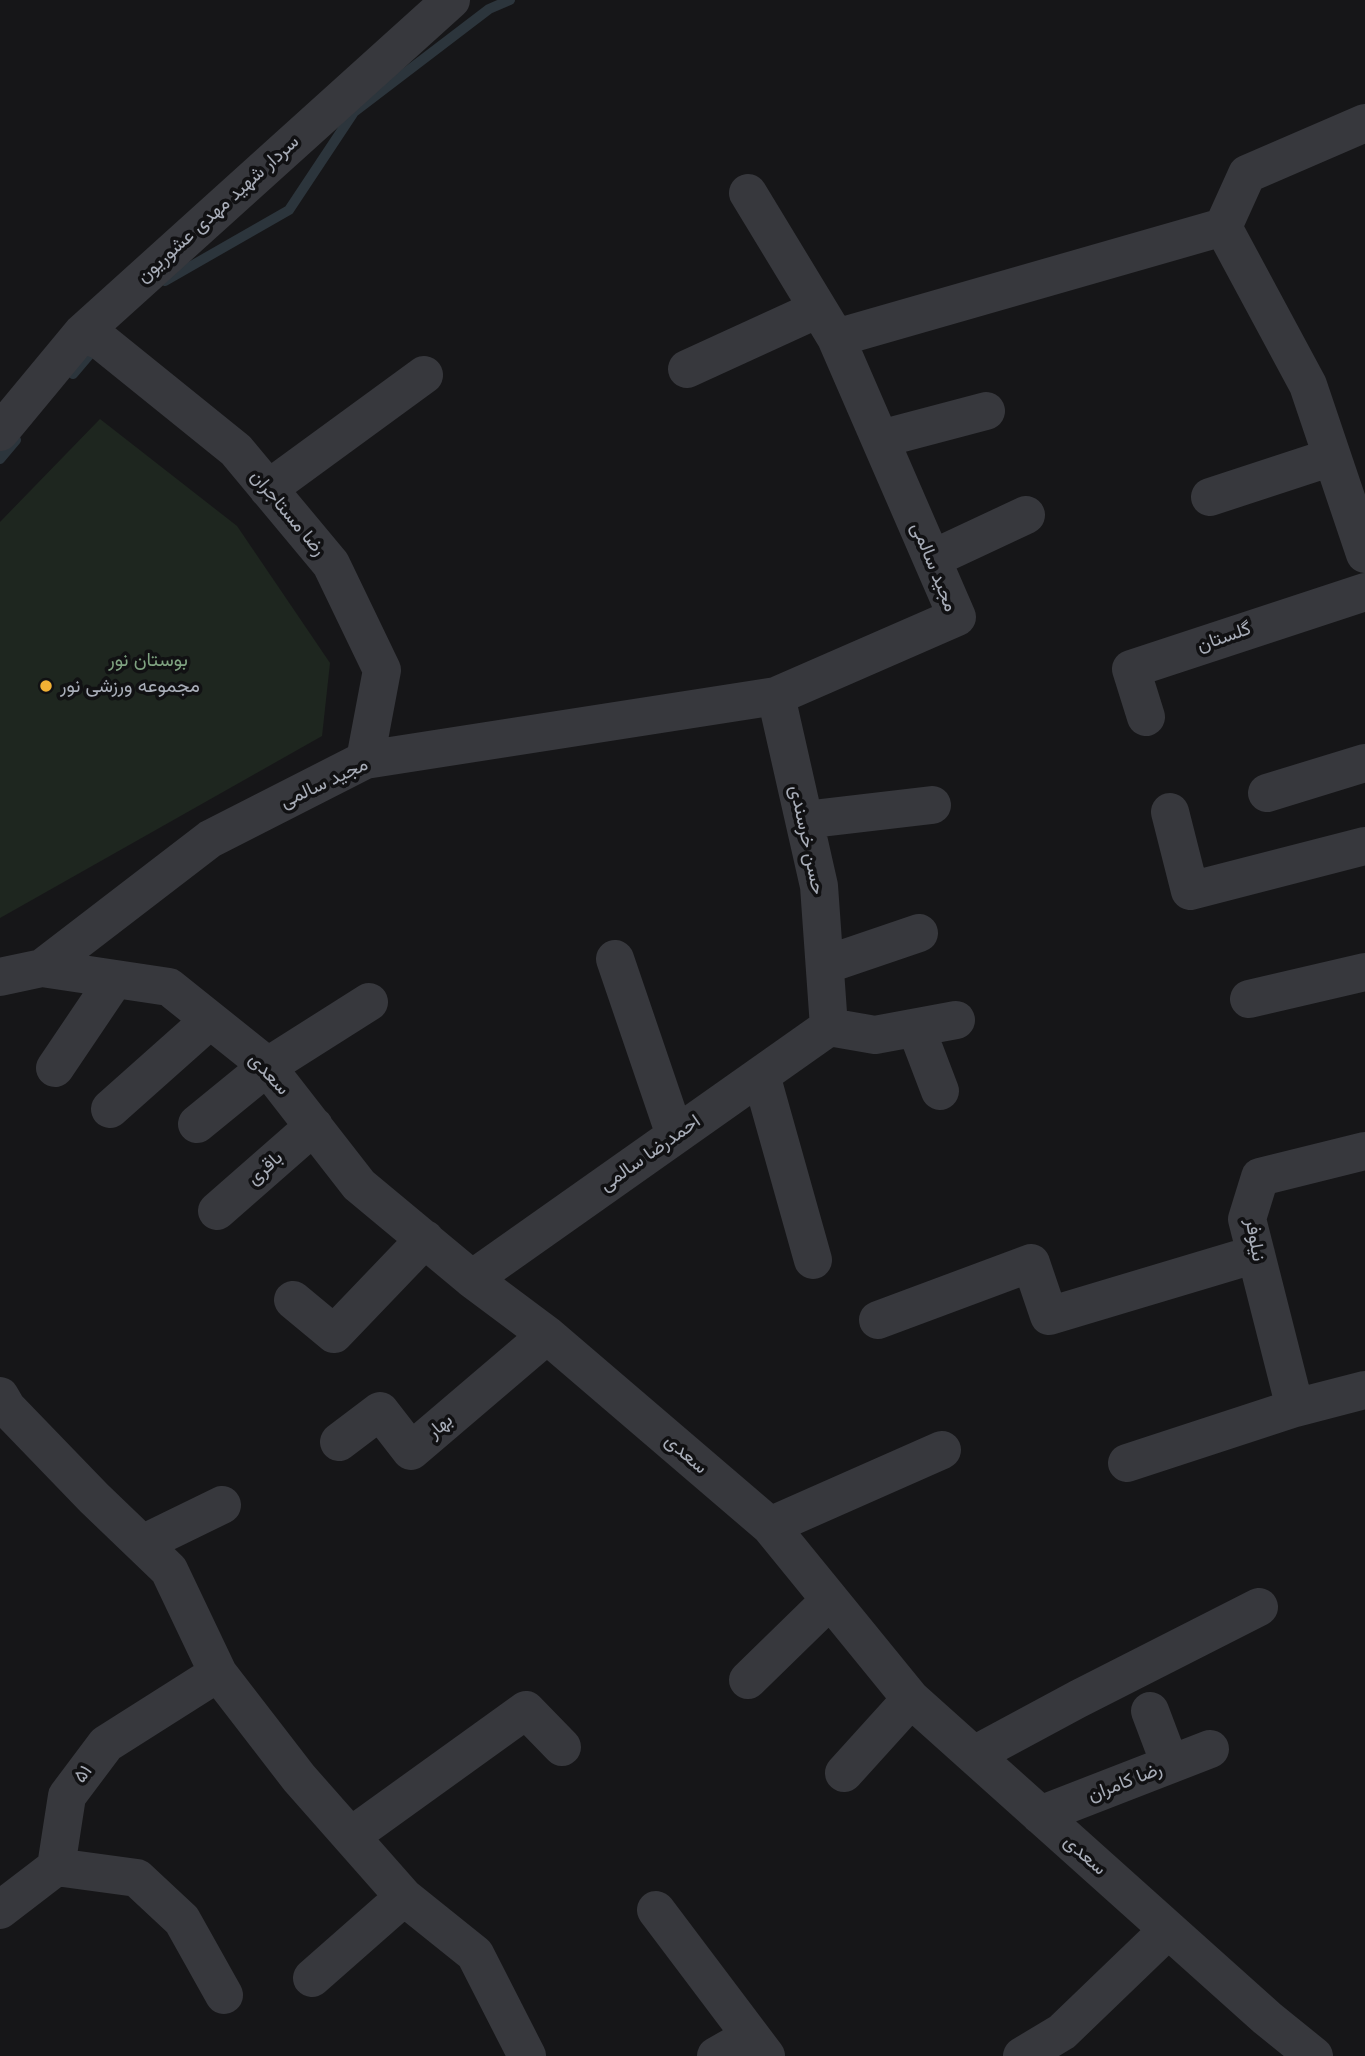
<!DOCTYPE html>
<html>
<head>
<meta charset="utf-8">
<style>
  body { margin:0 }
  canvas { display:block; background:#161618 }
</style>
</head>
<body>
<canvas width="1365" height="2056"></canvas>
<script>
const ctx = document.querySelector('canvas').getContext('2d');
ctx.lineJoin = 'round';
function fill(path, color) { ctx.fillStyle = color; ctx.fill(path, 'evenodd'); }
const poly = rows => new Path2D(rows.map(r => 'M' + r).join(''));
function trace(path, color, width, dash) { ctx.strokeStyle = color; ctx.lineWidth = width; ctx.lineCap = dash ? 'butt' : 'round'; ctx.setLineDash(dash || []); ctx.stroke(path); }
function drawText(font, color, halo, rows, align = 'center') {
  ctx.font = font + ' Quicksand,Vazirmatn,sans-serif'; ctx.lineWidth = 7; ctx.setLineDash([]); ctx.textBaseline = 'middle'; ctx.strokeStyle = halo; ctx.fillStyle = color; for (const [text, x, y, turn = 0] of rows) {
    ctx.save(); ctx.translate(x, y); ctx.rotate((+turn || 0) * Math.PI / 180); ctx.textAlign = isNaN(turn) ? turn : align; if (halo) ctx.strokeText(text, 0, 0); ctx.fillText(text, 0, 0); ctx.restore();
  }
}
const green = poly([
  [100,419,237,526,330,663,322,736,0,918,0,522]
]);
const stream = poly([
  [165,281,289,210,354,112,489,9,510,0],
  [73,374,96,347],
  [0,459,16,440]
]);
const minor = poly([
  [748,193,836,338],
  [1223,227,1247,174,1365,123],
  [82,333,101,341,236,450,331,564,382,670,365,760],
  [687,369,818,309],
  [0,432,82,333,451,0],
  [880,439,986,411],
  [268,489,424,375],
  [1210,497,1332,457],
  [932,559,1026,515],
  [776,696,819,886,829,1027],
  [1146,717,1131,669,1365,592],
  [1267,793,1365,763],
  [1170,812,1190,891,1365,846],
  [804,820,932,805],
  [615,959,675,1135],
  [825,965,919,933],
  [42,968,210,839,365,760,776,696,957,617,836,338,1223,227,1308,385,1365,554],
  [0,977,42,968,169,987,264,1063,359,1185,472,1279,547,1335,770,1526,911,1699,1267,2018,1314,2056],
  [1249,999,1365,972],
  [829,1027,875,1035,956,1020],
  [916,1028,940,1091],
  [55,1068,115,979],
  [761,1075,813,1260],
  [110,1109,210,1020],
  [197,1124,268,1066,369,1002],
  [217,1211,314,1126],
  [472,1279,829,1027],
  [293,1300,334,1334,425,1239],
  [878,1320,1031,1263,1049,1316,1256,1254],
  [0,1396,7,1408,94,1498,169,1570,218,1673,299,1778,404,1897,475,1954,527,2056],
  [1295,1408,1247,1219,1260,1177,1365,1151],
  [339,1442,380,1411,411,1451,547,1335],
  [1127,1463,1295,1408,1365,1390],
  [770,1526,942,1450],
  [142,1544,222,1505],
  [748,1680,830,1600],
  [1150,1711,1170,1764],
  [974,1755,1078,1699,1259,1607],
  [844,1773,911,1699],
  [1040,1815,1210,1749],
  [351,1836,526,1710,562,1747],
  [56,1867,137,1878,182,1920,224,1995],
  [0,1910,56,1867,67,1796,106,1744,218,1673],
  [656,1910,766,2056],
  [312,1978,404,1897],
  [716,2056,751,2036],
  [1022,2056,1062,2032,1168,1930]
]);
const markers = [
  [46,686,7,"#f2b134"]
];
const streetNames = [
  ["سردار شهید مهدی عشوریون",218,209,-42],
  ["رضا مستاجران",288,513,50],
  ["مجید سالمی",934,567,68],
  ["گلستان",1224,637,-19],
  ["مجید سالمی",324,783,-25],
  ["حسن خرسندی",807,840,78],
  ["سعدی",269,1074,47],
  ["احمدرضا سالمی",650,1153,-35],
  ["باقری",265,1168,-41],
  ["نیلوفر",1255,1240,80],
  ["بهار",440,1426,-40],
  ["سعدی",686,1454,41],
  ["۵۱",83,1774,-52],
  ["رضا کامران",1125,1782,-21],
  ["سعدی",1085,1855,42]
];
const parkNames = [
  ["بوستان نور",148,660]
];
const poiNames = [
  ["مجموعه ورزشی نور",60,686]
];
fill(green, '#1e261f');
trace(stream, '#2c353c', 10);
trace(minor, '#37383d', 38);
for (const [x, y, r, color] of markers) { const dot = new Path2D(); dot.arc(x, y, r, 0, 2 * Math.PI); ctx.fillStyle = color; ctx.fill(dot); trace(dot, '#111113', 2.5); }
drawText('19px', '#a8adb8', '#111113', streetNames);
drawText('19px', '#7fa381', '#111113', parkNames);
drawText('19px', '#a8adb8', '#111113', poiNames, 'left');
</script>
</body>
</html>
